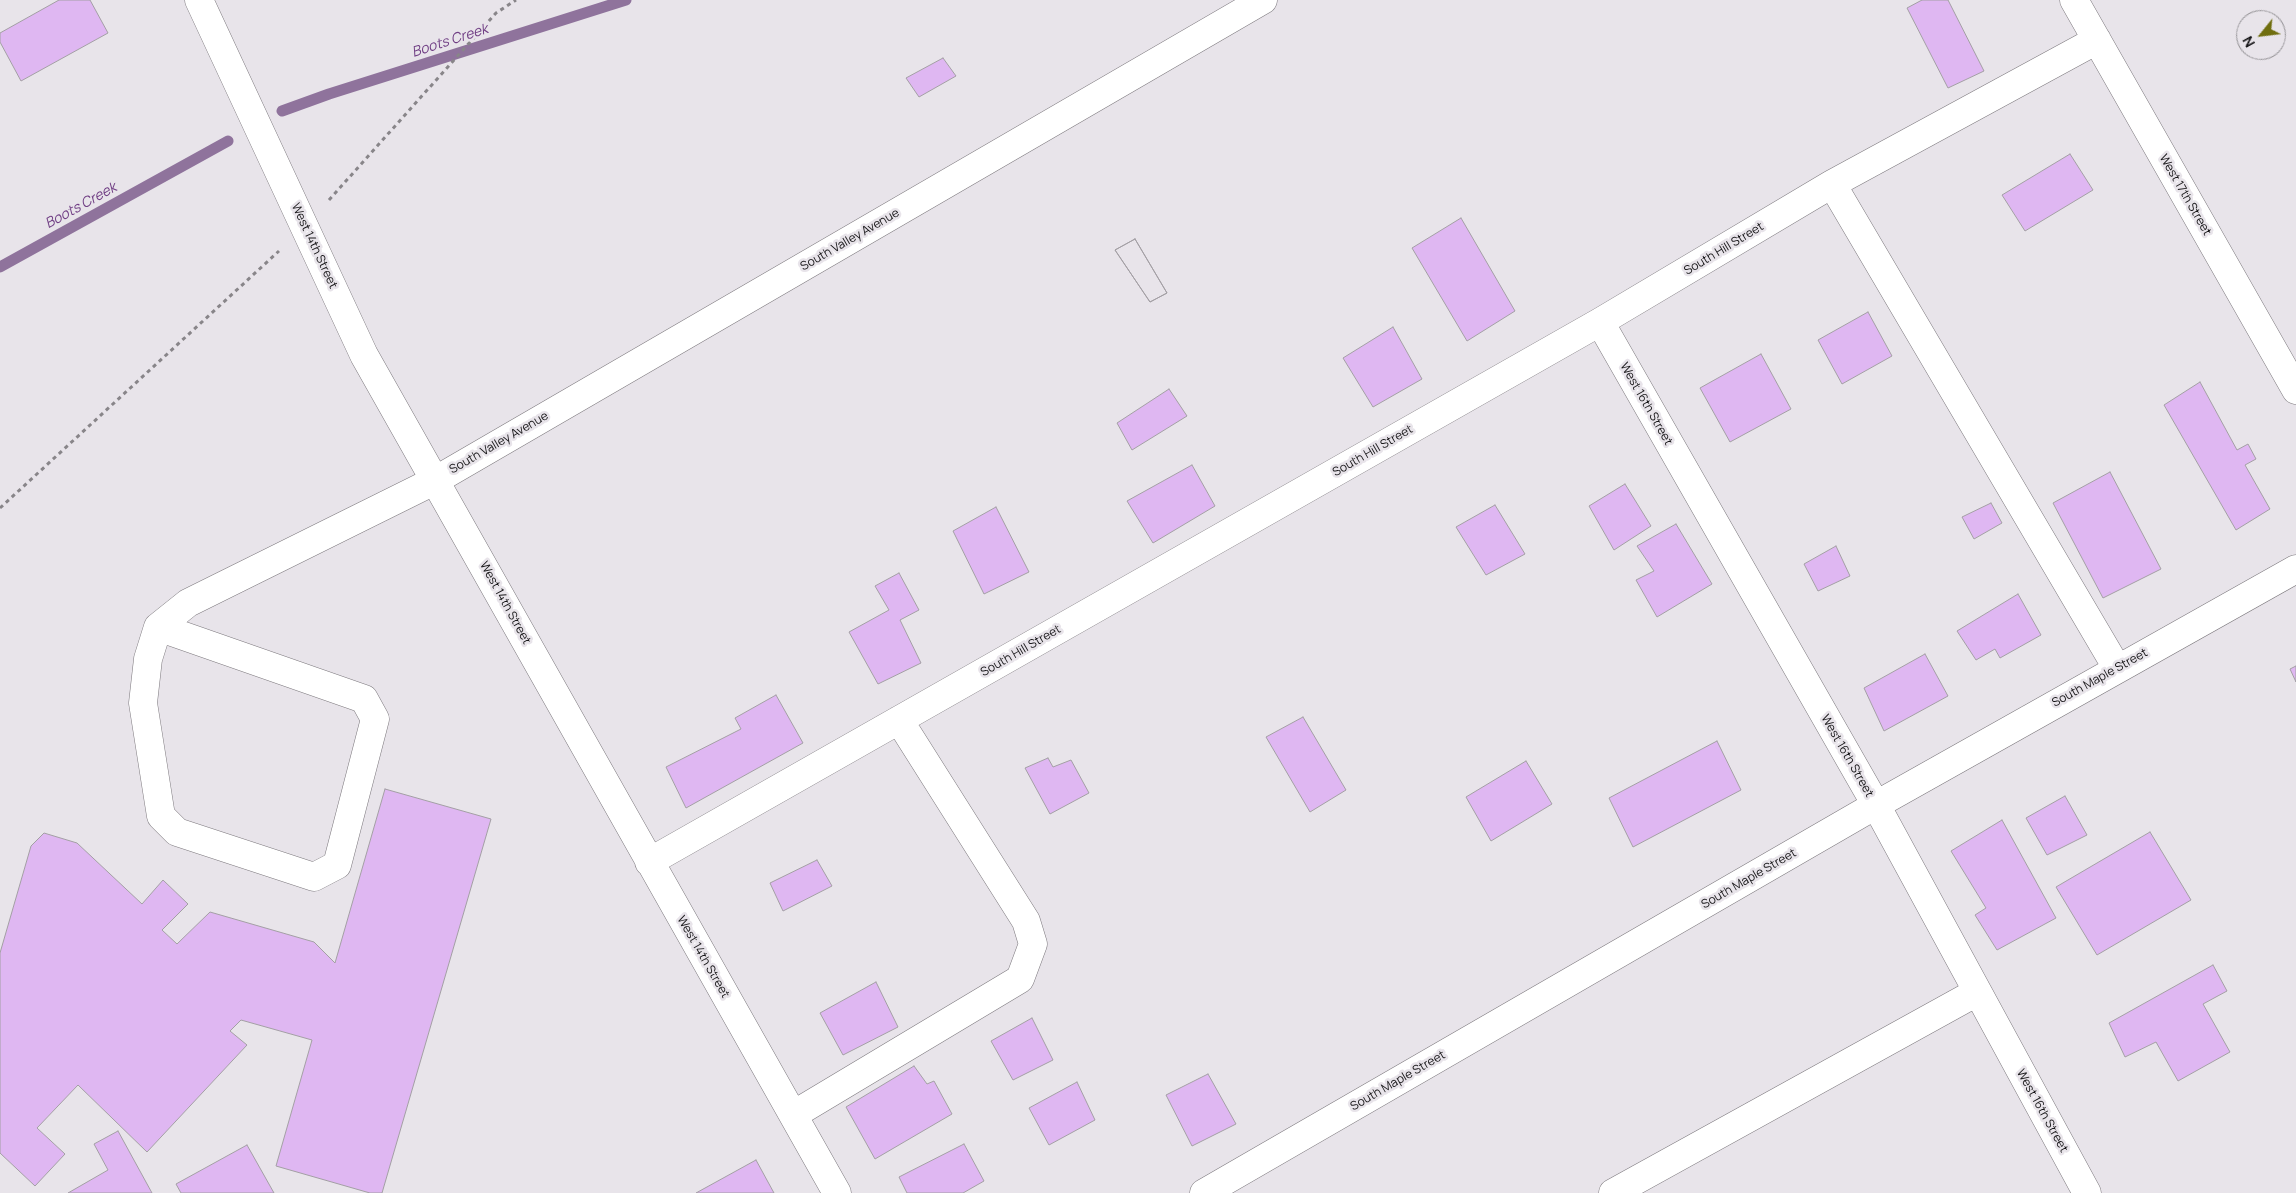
<!DOCTYPE html>
<html>
<head>
<meta charset="utf-8">
<style>
  body { margin:0 }
  #map { position:relative; width:2296px; height:1193px; overflow:hidden; background:#e8e4ea; font-family:Manrope,sans-serif }
  canvas { display:block }
  .north { position:absolute; left:2236px; top:10px; width:50px; height:50px; box-sizing:border-box; background:#e8e4ea; border:1px solid #949296; border-radius:50%; rotate:241deg; font-size:14px; font-weight:700; line-height:20px; text-align:center; color:#171618 }
  .north::after { content:''; display:block; margin:auto; width:18px; height:22px; background:#706e0f; clip-path:polygon(50% 0,100% 100%,50% 72%,0 100%) }
</style>
</head>
<body>
<div id="map">
<canvas width="2296" height="1193"></canvas>
<div class="north">N</div>
</div>
<script>
const ctx = document.querySelector('canvas').getContext('2d');
ctx.lineJoin = 'round';
const poly = rows => new Path2D(rows.map(r => 'M' + r).join(''));
function trace(path, color, width, dash) { ctx.strokeStyle = color; ctx.lineWidth = width; ctx.lineCap = dash ? 'butt' : 'round'; ctx.setLineDash(dash || []); ctx.stroke(path); }
function fill(path, color) { ctx.fillStyle = color; ctx.fill(path, 'evenodd'); }
function drawText(font, color, halo, rows, align = 'center') {
  ctx.font = font + ' Manrope,sans-serif'; ctx.lineWidth = 5; ctx.setLineDash([]); ctx.textBaseline = 'middle'; ctx.strokeStyle = halo; ctx.fillStyle = color; for (const [text, x, y, turn = 0] of rows) {
    ctx.save(); ctx.translate(x, y); ctx.rotate((+turn || 0) * Math.PI / 180); ctx.textAlign = isNaN(turn) ? turn : align; if (halo) ctx.strokeText(text, 0, 0); ctx.fillText(text, 0, 0); ctx.restore();
  }
}
const stream = poly([
  [282,111,329,94,626,0],
  [0,267,228,141]
]);
const building = poly([
  [59,0,90,0,108,33,21,81,0,42,0,33,59,0],
  [1922,0,1948,0,1984,71,1948,88,1907,8,1922,0],
  [943,58,956,76,919,97,906,78,943,58],
  [2070,154,2093,190,2025,231,2002,195,2070,154],
  [1461,218,1515,311,1467,341,1412,248,1461,218],
  [1135,239,1167,293,1150,302,1115,250,1135,239],
  [1135,239,1167,293,1150,302,1115,250,1135,239],
  [1868,312,1892,356,1842,384,1818,340,1868,312],
  [1393,327,1422,379,1373,407,1343,358,1393,327],
  [1761,354,1791,409,1730,442,1700,388,1761,354],
  [2200,382,2237,450,2248,444,2256,459,2245,465,2270,509,2236,530,2164,405,2200,382],
  [1169,389,1187,416,1132,450,1117,423,1169,389],
  [1192,465,1215,506,1153,543,1127,501,1192,465],
  [2110,472,2161,569,2103,598,2053,503,2110,472],
  [1625,484,1651,526,1614,550,1589,506,1625,484],
  [1991,503,2002,523,1974,539,1962,517,1991,503],
  [1495,505,1525,554,1486,575,1456,527,1495,505],
  [996,507,1029,572,984,594,953,531,996,507],
  [1676,524,1712,584,1657,617,1636,580,1654,571,1637,546,1676,524],
  [1836,546,1850,576,1818,591,1804,564,1836,546],
  [899,573,919,610,900,620,921,663,878,684,849,632,889,610,875,586,899,573],
  [2018,594,2041,635,2000,658,1995,649,1976,660,1957,631,2018,594],
  [1925,654,1948,696,1884,731,1864,688,1925,654],
  [2296,666,2296,682,2290,669,2296,666],
  [776,695,803,743,686,808,666,767,741,729,735,718,776,695],
  [1303,717,1346,790,1310,812,1266,737,1303,717],
  [1717,741,1741,790,1633,847,1609,798,1717,741],
  [1048,758,1053,767,1071,760,1089,793,1050,814,1025,768,1048,758],
  [1526,761,1552,804,1491,841,1466,797,1526,761],
  [385,789,491,819,382,1193,370,1193,276,1166,312,1040,241,1020,230,1031,247,1045,147,1152,78,1085,37,1128,65,1154,35,1186,0,1153,0,953,31,846,44,833,77,843,142,904,163,880,188,904,162,930,177,944,210,912,314,942,335,963,385,789],
  [2065,796,2087,835,2047,855,2026,818,2065,796],
  [2002,820,2056,918,1997,950,1975,915,1986,908,1951,851,2002,820],
  [2150,832,2191,900,2097,955,2056,887,2150,832],
  [817,860,832,886,783,911,770,883,817,860],
  [2213,965,2227,991,2203,1004,2230,1052,2178,1081,2156,1042,2125,1057,2109,1023,2213,965],
  [876,982,898,1027,843,1055,820,1013,876,982],
  [1032,1018,1053,1060,1013,1080,991,1041,1032,1018],
  [914,1066,927,1084,934,1081,952,1114,875,1159,846,1107,914,1066],
  [1208,1074,1236,1124,1192,1146,1166,1095,1208,1074],
  [1077,1082,1095,1120,1049,1145,1029,1108,1077,1082],
  [118,1131,152,1193,68,1193,108,1170,94,1144,118,1131],
  [964,1144,984,1181,963,1193,907,1193,899,1177,964,1144],
  [247,1145,274,1193,181,1193,176,1184,247,1145],
  [756,1160,774,1193,696,1193,756,1160]
]);
const path = poly([
  [329,200,496,13,516,0],
  [0,508,279,251]
]);
const minor = poly([
  [199,0,364,355,837,1193],
  [2074,0,2296,390],
  [1832,184,2117,668],
  [1600,322,1876,805,2087,1193],
  [158,627,364,699,375,719,337,865,314,877,177,832,161,816,143,703,148,659,158,627,188,603,436,480,1263,0],
  [649,862,1600,322,1832,184,2097,40],
  [793,1115,1020,979,1033,944,1026,921,899,720],
  [1204,1193,1876,805,2296,569],
  [1613,1193,1977,992]
]);
const streetNames = [
  ["West 17th Street",2185,195,60],
  ["South Valley Avenue",850,240,-30],
  ["West 14th Street",314,246,65],
  ["South Hill Street",1724,249,-31],
  ["West 16th Street",1646,404,60],
  ["South Valley Avenue",499,443,-30],
  ["South Hill Street",1373,451,-30],
  ["West 14th Street",505,603,61],
  ["South Hill Street",1021,651,-30],
  ["South Maple Street",2100,678,-29],
  ["West 16th Street",1847,756,60],
  ["South Maple Street",1749,879,-30],
  ["West 14th Street",703,957,60],
  ["South Maple Street",1398,1081,-30],
  ["West 16th Street",2042,1111,61]
];
const waterNames = [
  ["Boots Creek",450,41,-18],
  ["Boots Creek",81,206,-29]
];
trace(stream, '#8f739c', 11);
fill(building, '#dfb7f2');
trace(building, '#a39fa4', 1);
trace(minor, '#7d797e', 29);
trace(path, '#888589', 3, [4, 4]);
trace(minor, '#fff', 28);
drawText('12px', '#171618', '#e8e4ea', streetNames);
drawText('italic 14px', '#703e84', '#e8e4ea', waterNames);
</script>
</body>
</html>
